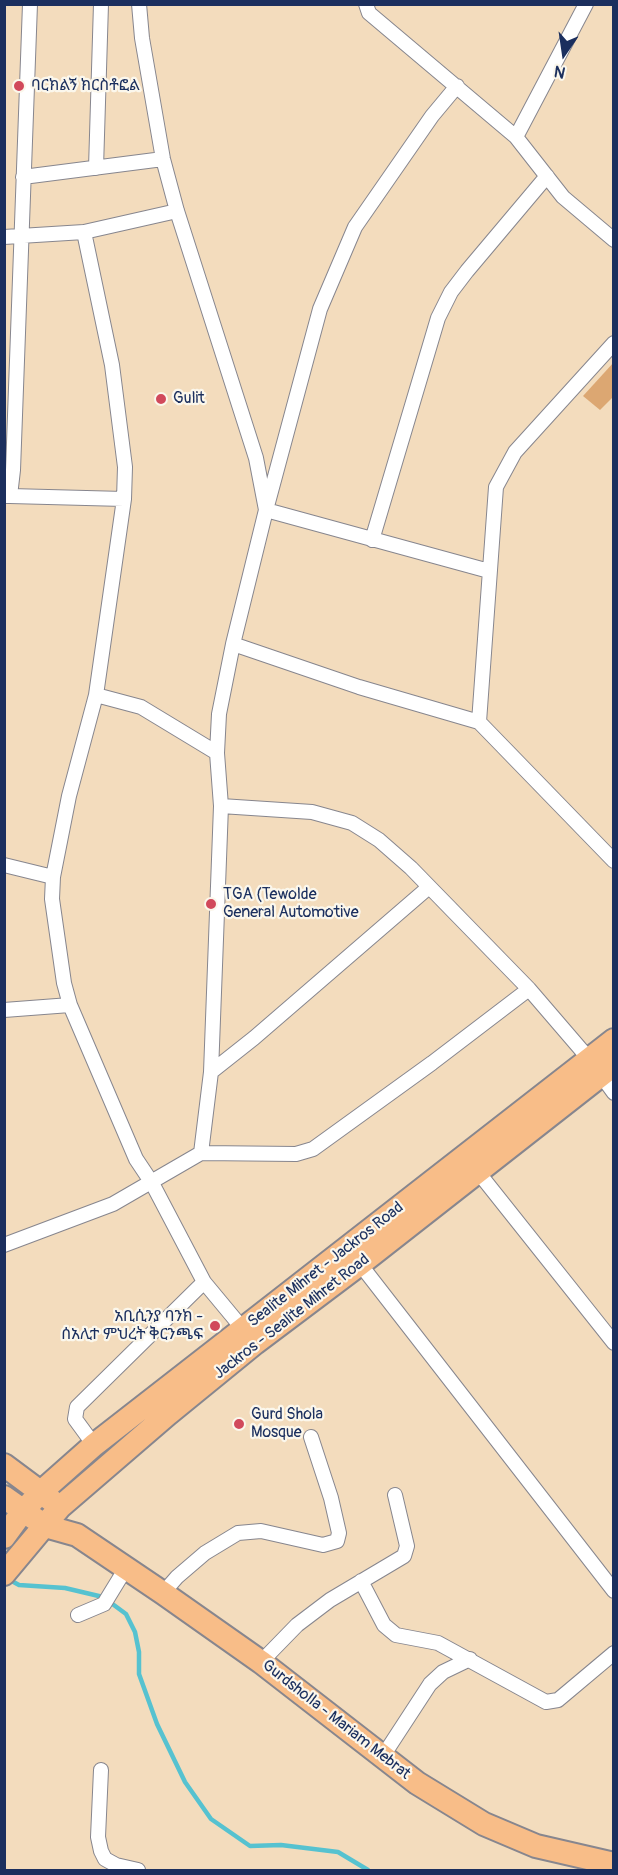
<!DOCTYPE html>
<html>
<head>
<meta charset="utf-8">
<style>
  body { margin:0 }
  #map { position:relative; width:618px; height:1875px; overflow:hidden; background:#f3dcbd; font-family:Pangolin,sans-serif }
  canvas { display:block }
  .frame { position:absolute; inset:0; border:6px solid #1b2f5e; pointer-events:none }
  .north { position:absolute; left:534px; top:24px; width:60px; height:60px; -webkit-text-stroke:4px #fbf7ec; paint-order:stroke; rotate:193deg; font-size:16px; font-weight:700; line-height:24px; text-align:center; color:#1b2f5e }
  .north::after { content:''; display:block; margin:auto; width:21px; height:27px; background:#1b2f5e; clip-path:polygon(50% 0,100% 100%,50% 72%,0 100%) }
</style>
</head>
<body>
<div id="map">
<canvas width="618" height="1875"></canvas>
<div class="frame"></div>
<div class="north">N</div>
</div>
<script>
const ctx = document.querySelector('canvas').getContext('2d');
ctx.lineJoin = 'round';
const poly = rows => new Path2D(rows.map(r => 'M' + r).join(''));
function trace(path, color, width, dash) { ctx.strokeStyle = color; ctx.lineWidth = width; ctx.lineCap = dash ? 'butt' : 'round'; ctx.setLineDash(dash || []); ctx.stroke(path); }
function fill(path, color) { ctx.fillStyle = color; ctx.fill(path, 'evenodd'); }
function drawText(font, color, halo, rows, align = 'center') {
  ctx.font = font + ' Pangolin,"Noto Sans Ethiopic",sans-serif'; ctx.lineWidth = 4.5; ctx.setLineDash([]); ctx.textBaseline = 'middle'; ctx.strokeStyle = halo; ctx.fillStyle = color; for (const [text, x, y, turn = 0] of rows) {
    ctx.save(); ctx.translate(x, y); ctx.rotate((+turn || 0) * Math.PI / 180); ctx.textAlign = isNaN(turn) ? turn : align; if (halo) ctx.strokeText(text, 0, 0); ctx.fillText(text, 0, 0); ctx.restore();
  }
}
const stream = poly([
  [8,1579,19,1585,65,1588,103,1597,126,1614,135,1632,139,1652,139,1674,157,1724,185,1782,211,1819,250,1846,281,1845,338,1852,368,1870]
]);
const building = poly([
  [614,362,614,396,600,410,583,396]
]);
const street = poly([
  [139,4,142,38,163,159,177,211,256,458,266,510,320,309,355,227,432,116,457,86],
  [366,4,369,13,516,137,563,197,614,240],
  [516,137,586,4],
  [96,168,101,4],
  [23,177,163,159],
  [84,232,177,211],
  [4,237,84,232,112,365,125,467,124,499,96,695],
  [614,343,515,452,496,487,479,722,614,861],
  [4,496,10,496,13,470,30,4],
  [10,496,124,499],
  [372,540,438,318,451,292,467,271,547,176],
  [233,644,359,687,479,722],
  [217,753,141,707,96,695,69,796,53,877,52,899,64,983,70,1005,136,1159,152,1183,204,1282,243,1329],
  [221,806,217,753,219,714,233,644,266,510,489,571],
  [4,865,53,877],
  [429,887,254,1038,211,1072,221,806,312,812,352,823,379,840,411,868,529,989,590,1060,614,1093],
  [4,1010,70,1005],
  [201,1153,211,1072],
  [478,1172,614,1343],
  [4,1245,113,1204,201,1153,296,1154,313,1149,432,1063,529,989],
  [360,1264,614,1591],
  [94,1445,75,1419,77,1407,204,1282],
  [361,1581,384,1625,396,1635,438,1643,546,1702,558,1700,614,1653],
  [163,1593,177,1577,205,1553,238,1533,261,1531,323,1545,337,1541,339,1533,331,1498,311,1437],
  [78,1615,104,1604,126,1568],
  [261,1662,297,1625,330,1600,404,1556,407,1546,395,1495],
  [383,1756,430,1684,443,1672,470,1659],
  [101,1770,98,1837,101,1851,105,1859,116,1865,138,1870]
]);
const primary = poly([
  [4,1465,51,1500],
  [4,1497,45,1526,77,1535,163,1593,261,1662,417,1783,484,1824,536,1846,614,1864],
  [4,1537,23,1511,41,1492,94,1445,614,1040],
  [4,1574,60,1507,168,1414,255,1343,360,1264,614,1065]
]);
const markers = [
  [19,86,6,"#d1495b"],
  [161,399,6,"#d1495b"],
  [211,904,6,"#d1495b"],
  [215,1326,6,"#d1495b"],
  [239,1424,6,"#d1495b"]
];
const poiNames = [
  ["ባርክልኝ ክርስቶፎል",31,86],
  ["Gulit",173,399],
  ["TGA (Tewolde",223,895],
  ["General Automotive",223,913],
  ["አቢሲንያ ባንክ -",203,1317,"right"],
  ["ሰአሊተ ምህረት ቅርንጫፍ",203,1335,"right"],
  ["Gurd Shola",251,1415],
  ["Mosque",251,1433]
];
const streetNames = [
  ["Sealite Mihret - Jackros Road",326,1265,-38],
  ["Jackros - Sealite Mihret Road",292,1317,-38],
  ["Gurdsholla - Mariam Mebrat",336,1720,38]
];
trace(stream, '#56c2d0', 4.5);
fill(building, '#dca772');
trace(street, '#87868e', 16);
trace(primary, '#87868e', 26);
trace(street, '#fff', 14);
trace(primary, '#f8bd88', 22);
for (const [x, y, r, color] of markers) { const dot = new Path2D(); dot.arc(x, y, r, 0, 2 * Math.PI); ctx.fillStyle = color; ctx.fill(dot); trace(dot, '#fbf7ec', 2); }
drawText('16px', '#1b2f5e', '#fbf7ec', poiNames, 'left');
drawText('16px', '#1b2f5e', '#fbf7ec', streetNames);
</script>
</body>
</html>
